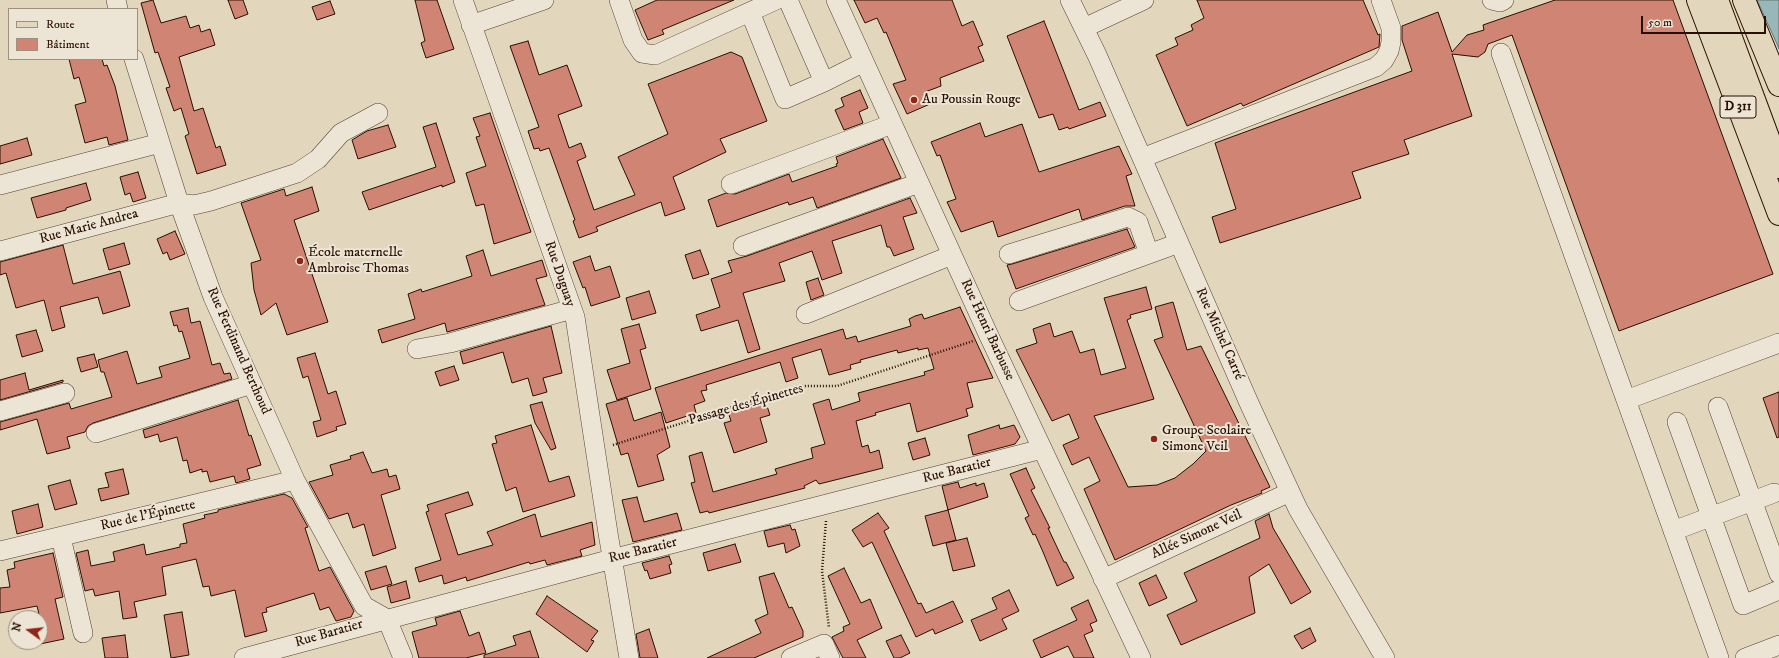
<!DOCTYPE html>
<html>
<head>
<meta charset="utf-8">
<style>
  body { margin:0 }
  #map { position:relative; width:1779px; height:658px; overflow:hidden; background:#e2d6bd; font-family:"IM FELL DW Pica",serif }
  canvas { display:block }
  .legend { position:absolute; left:8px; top:8px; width:130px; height:52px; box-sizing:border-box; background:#ece4d4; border:1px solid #9e8f7f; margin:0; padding:5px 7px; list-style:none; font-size:12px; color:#290f00 }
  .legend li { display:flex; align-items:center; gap:8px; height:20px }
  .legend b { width:20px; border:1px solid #9e8f7f }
  .north { position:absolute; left:8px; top:610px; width:40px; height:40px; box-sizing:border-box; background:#ece4d4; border:1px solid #9e8f7f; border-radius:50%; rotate:285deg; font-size:11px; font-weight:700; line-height:16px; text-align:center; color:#290f00 }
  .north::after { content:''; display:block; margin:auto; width:14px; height:18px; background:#8f2418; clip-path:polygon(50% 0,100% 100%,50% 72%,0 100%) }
  .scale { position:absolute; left:1641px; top:16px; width:125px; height:18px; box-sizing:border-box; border:2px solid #290f00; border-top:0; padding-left:5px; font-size:12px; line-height:14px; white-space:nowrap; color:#290f00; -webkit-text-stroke:3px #ece4d4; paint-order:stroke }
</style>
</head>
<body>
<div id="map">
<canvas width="1779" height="658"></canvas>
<ul class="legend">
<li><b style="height:5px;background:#e2d6bd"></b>Route</li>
<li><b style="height:11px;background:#d08474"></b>Bâtiment</li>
</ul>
<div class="north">N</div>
<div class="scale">50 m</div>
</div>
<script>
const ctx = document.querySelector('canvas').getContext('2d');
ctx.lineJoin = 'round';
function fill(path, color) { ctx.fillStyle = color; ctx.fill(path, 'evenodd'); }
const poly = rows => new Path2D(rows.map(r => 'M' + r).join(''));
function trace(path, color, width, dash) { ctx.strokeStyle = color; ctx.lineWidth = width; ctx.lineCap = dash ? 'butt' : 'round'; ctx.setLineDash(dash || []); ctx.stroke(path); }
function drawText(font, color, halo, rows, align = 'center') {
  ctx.font = font + ' "IM FELL DW Pica",serif'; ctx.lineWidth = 4; ctx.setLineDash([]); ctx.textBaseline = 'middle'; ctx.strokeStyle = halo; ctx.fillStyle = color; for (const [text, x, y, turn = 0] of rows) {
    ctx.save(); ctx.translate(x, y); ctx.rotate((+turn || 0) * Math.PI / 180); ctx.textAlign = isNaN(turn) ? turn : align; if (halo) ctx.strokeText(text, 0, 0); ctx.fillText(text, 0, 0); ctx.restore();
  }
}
const water = poly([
  [1757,0,1779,0,1779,49,1777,44,1757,0]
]);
const building = poly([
  [153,0,161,23,186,16,190,28,199,25,201,32,210,29,215,45,179,57,194,111,203,108,216,148,220,146,226,165,197,174,185,136,189,134,181,108,174,111,166,88,170,87,158,52,155,53,141,3,153,0],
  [228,0,243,0,248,14,235,19,228,0],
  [415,0,437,0,454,49,426,58,421,43,425,41,415,0],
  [657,0,734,0,662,30,664,34,648,40,635,10,657,0],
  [854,0,952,0,962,26,973,21,983,45,978,47,984,61,940,78,941,86,925,92,930,104,907,114,893,84,906,80,886,32,884,33,877,18,865,23,854,0],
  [1197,0,1363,0,1378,35,1380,34,1379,47,1243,106,1241,103,1187,126,1156,55,1178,45,1175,38,1193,30,1191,25,1204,18,1197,0],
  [1555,0,1673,0,1773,274,1619,331,1512,35,1488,44,1485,52,1478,57,1452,54,1472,116,1404,140,1409,154,1352,172,1361,198,1220,243,1212,217,1236,209,1215,143,1412,71,1402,40,1402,26,1438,12,1452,52,1467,35,1484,30,1483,25,1555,0],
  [330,1,335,14,317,20,312,7,330,1],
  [1044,21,1079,110,1100,102,1106,116,1069,129,1068,127,1059,130,1053,114,1039,118,1007,36,1044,21],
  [528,41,539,75,567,65,582,106,558,115,569,148,581,143,586,157,577,161,594,210,635,195,618,157,668,134,648,84,731,52,742,57,767,121,720,139,726,152,673,177,685,209,665,216,661,202,596,227,598,231,579,238,573,221,575,220,549,148,540,151,539,148,534,149,528,131,539,127,510,46,528,41],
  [69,59,102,59,104,66,107,65,115,86,128,140,109,145,107,137,85,143,75,105,86,102,79,77,74,79,69,59],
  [860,90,868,108,859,112,863,123,844,130,835,110,844,106,841,98,860,90],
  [490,113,531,232,494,244,484,204,476,206,466,173,486,166,476,137,480,136,473,118,490,113],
  [436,123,455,182,442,187,442,185,369,210,362,192,436,167,423,127,436,123],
  [980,123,985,137,1022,124,1039,172,1119,146,1132,174,1126,176,1135,206,1125,206,1082,220,1079,209,998,237,993,221,961,232,947,202,956,199,940,155,937,156,931,142,980,123],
  [388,125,396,147,358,159,352,140,367,131,388,125],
  [27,138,32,155,0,164,0,146,27,138],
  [883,139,901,178,817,208,813,197,789,205,788,202,717,227,708,200,726,193,735,194,789,174,792,182,837,166,836,164,838,163,836,157,883,139],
  [138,172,146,198,133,202,130,193,125,195,120,177,138,172],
  [86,183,91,200,66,208,66,210,37,218,31,198,86,183],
  [312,187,319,211,294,220,328,322,287,335,276,303,261,315,254,290,251,263,261,260,241,203,284,189,286,196,312,187],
  [910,198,917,213,903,217,914,249,894,256,890,247,887,247,881,225,832,241,842,273,822,280,812,251,779,263,785,281,743,293,760,349,748,353,738,320,701,331,696,315,720,307,711,279,732,272,728,261,747,256,910,198],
  [1127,229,1135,247,1016,289,1007,265,1012,264,1127,229],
  [175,231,185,254,170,260,167,252,163,254,157,239,175,231],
  [124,243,130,264,109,270,103,249,124,243],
  [63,245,73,284,120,271,130,306,103,314,98,297,60,307,65,327,52,331,44,300,16,308,6,273,0,275,0,262,63,245],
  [483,250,491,276,542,260,547,276,536,279,545,305,447,332,445,323,382,343,378,330,415,319,408,294,421,289,422,292,472,276,466,256,483,250],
  [700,250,709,274,693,279,685,255,700,250],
  [590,256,595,271,610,266,620,297,591,306,585,287,583,288,573,262,590,256],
  [818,278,824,295,811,300,806,282,818,278],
  [1146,287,1152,309,1130,315,1131,318,1127,320,1154,399,1094,416,1128,487,1157,485,1175,478,1193,464,1206,451,1154,340,1163,337,1155,307,1173,302,1187,350,1201,346,1270,487,1261,491,1262,493,1231,505,1115,560,1084,489,1100,481,1089,457,1072,465,1063,445,1079,438,1069,414,1052,421,1016,350,1037,343,1033,329,1050,323,1054,337,1072,331,1080,353,1094,349,1101,375,1126,368,1104,298,1146,287],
  [649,291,656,313,632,320,626,298,649,291],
  [960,307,993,378,967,383,973,407,966,409,968,416,917,432,910,403,875,413,876,415,856,421,862,447,868,445,870,453,879,450,883,468,819,484,816,480,804,486,805,488,709,513,708,511,700,513,691,483,695,482,689,456,702,452,713,492,777,474,775,469,813,458,811,448,825,444,813,404,829,399,832,410,860,401,858,393,925,375,924,372,934,369,928,348,918,350,918,348,898,353,897,350,860,360,861,362,850,365,851,369,829,375,821,349,792,358,798,378,786,382,780,362,706,385,707,390,701,391,705,401,694,405,696,413,666,423,655,388,843,329,846,339,856,336,858,342,911,326,909,319,915,316,922,314,924,319,960,307],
  [188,308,191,323,200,321,212,365,220,363,224,374,230,373,232,379,93,423,88,426,85,432,67,437,70,448,47,454,37,419,0,430,0,422,69,403,71,409,112,397,104,372,101,372,98,360,127,351,137,384,162,377,159,367,190,358,182,331,179,332,177,325,174,326,170,312,188,308],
  [639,324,646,348,640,350,651,389,617,400,607,370,630,363,621,329,639,324],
  [551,326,562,373,543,378,547,392,533,396,528,378,512,383,503,352,463,364,460,352,551,326],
  [36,330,43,351,22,357,16,335,36,330],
  [315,353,328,394,336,391,346,424,336,427,337,430,317,437,313,422,321,420,308,376,303,378,297,358,315,353],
  [94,354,98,367,81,372,77,358,94,354],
  [454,366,459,380,440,386,435,372,454,366],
  [25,373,29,390,63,380,63,382,0,400,0,380,25,373],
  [1779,392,1779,437,1777,438,1763,398,1779,392],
  [627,398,634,421,661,412,670,447,657,455,664,480,638,487,628,453,621,455,606,404,627,398],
  [238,400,249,436,251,435,261,465,247,469,250,479,236,483,234,476,210,482,207,471,202,472,202,469,190,473,187,460,183,461,177,437,160,442,158,434,145,438,143,430,238,400],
  [765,400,770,415,760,418,767,442,734,453,724,423,731,421,728,412,765,400],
  [542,402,556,448,551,450,535,423,530,405,542,402],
  [531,425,549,482,569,476,575,496,523,512,516,487,506,491,492,444,497,443,495,436,531,425],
  [999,425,1000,429,1014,425,1020,437,1015,444,973,455,968,435,999,425],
  [925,438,930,455,913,460,908,443,925,438],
  [363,452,372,473,387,469,389,477,396,475,400,489,381,495,396,548,373,556,364,524,353,528,348,513,329,519,309,482,333,475,330,465,351,459,350,456,363,452],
  [1026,468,1035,488,1031,490,1050,528,1048,528,1064,562,1066,562,1074,578,1057,586,1043,552,1035,534,1033,535,1025,518,1029,516,1010,474,1026,468],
  [123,469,129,494,101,501,98,489,109,487,105,473,123,469],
  [70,480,77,504,55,510,48,486,70,480],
  [958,482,960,488,976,483,976,486,984,483,988,497,948,510,942,486,958,482],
  [468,492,473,505,445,514,458,555,493,545,487,532,535,514,541,537,592,522,595,545,580,550,582,556,547,565,545,560,530,564,529,562,467,581,466,577,444,584,442,575,419,582,415,568,441,560,426,512,429,511,427,505,468,492],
  [284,494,292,498,308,527,305,528,319,571,330,567,354,611,351,617,336,621,329,607,320,610,314,593,266,608,267,612,262,613,267,631,245,637,235,590,211,596,209,586,203,587,196,559,162,567,166,595,134,602,137,617,123,619,119,591,95,596,93,589,85,591,76,553,88,550,91,566,115,561,113,552,144,544,146,555,180,547,180,544,187,543,183,524,205,518,204,515,218,512,218,510,284,494],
  [637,497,644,522,677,513,682,530,633,542,622,500,637,497],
  [38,504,43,527,17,534,12,511,38,504],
  [948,510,956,540,933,546,925,516,948,510],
  [878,513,889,528,884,531,918,604,921,603,926,613,953,601,963,622,935,634,933,629,916,637,872,542,863,547,852,530,878,513],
  [1269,514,1273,528,1311,592,1291,604,1269,564,1249,577,1255,613,1181,645,1167,615,1197,601,1184,573,1260,538,1255,521,1269,514],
  [790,525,792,530,795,529,800,546,786,553,784,543,768,547,764,531,790,525],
  [967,538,975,566,953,571,946,543,967,538],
  [735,544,741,562,708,571,703,553,735,544],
  [53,553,63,597,55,599,64,639,40,644,40,618,37,606,0,613,0,588,10,587,7,570,15,568,14,562,53,553],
  [669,556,672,564,669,565,671,573,650,579,647,570,645,571,642,563,669,556],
  [386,566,392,584,371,590,365,572,386,566],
  [844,568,861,603,870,599,882,628,857,640,866,658,843,658,832,637,844,631,843,627,850,624,828,576,844,568],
  [774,573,789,608,792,607,803,631,803,637,754,658,707,658,761,633,755,620,768,614,759,577,774,573],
  [1156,575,1167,598,1149,606,1139,583,1156,575],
  [406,581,410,598,391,603,387,587,406,581],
  [1009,590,1019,611,1002,619,1007,629,980,641,971,620,997,609,992,598,1009,590],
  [547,596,598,631,591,640,594,641,587,652,536,614,547,596],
  [1088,600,1097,621,1090,624,1093,631,1084,635,1094,658,1074,658,1068,646,1041,658,1033,640,1077,620,1071,608,1088,600],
  [460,611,469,636,479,632,486,653,466,658,419,658,412,632,437,625,435,618,460,611],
  [182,612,189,655,171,658,164,615,182,612],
  [1310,628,1316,641,1302,649,1294,636,1310,628],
  [649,629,654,645,658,658,640,658,636,634,649,629],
  [530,631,539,658,484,658,484,655,516,645,513,636,530,631],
  [125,635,128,658,105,658,102,638,125,635],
  [901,635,910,653,900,658,894,658,886,641,901,635]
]);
const path = poly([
  [613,445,799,386,837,386,973,341],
  [826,521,822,571,829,628]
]);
const minor = poly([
  [116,0,118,9],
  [463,0,575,317,608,533,629,658],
  [619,0,633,40,642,53,655,55,776,0],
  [788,0,824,82],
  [836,0,989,336,1141,658],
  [1070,0,1097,55,1249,403,1298,509,1385,658],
  [1492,0,1500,2,1504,0],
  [750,12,785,99,824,82,864,62],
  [471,25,544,0],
  [1084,28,1144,0],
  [1501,53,1719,658],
  [134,59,179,203,213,297,295,480,364,606,387,619,403,658],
  [1142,158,1376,67,1384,60,1389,51,1391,42,1391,28,1381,0],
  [731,184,892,124],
  [0,185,160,143],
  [743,246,919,183],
  [0,251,179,203,194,205,211,201,297,173,318,159,341,133,378,113],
  [1009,254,1128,217,1138,222,1149,254],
  [1019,301,1179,243],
  [806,314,952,255],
  [417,349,450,343,572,309],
  [1626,400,1779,343],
  [1718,407,1779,574],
  [0,411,65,393],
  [1677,422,1743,605,1779,590],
  [96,433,252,384],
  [1673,531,1774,493],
  [61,537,83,633],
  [0,551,295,480],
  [1103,579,1290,492],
  [244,658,612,559,1042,449],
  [791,658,824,644,830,658],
  [1745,658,1779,645]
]);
const major = poly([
  [1698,0,1779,214],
  [1717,0,1779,167],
  [1744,0,1779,85]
]);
const markers = [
  [914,100,4,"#8f2418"],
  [300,261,4,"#8f2418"],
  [1154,439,4,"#8f2418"]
];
const shields = [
  [1738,107,36]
];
const shieldNames = [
  ["D 311",1738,107]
];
const poiNames = [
  ["Au Poussin Rouge",922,100],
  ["École maternelle",308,253],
  ["Ambroise Thomas",308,269],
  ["Groupe Scolaire",1162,431],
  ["Simone Veil",1162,447]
];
const streetNames = [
  ["Rue Marie Andrea",89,227,-15],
  ["Rue Duguay",559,274,71],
  ["Rue Henri Barbusse",987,330,65],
  ["Rue Michel Carré",1219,334,66],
  ["Rue Ferdinand Berthoud",238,351,66],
  ["Passage des Épinettes",746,405,-16],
  ["Rue Baratier",957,471,-14],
  ["Rue de l'Épinette",148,516,-13],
  ["Allée Simone Veil",1197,535,-25],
  ["Rue Baratier",643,551,-14],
  ["Rue Baratier",329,634,-16]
];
fill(water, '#97b7b9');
trace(water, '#6b746f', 1);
fill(building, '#d08474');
trace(building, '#290f00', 1);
trace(minor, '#57412f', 20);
trace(major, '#290f00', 24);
trace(path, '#290f00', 2.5, [1, 2]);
trace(minor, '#ece4d4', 19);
trace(major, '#e2d6bd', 22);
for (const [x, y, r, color] of markers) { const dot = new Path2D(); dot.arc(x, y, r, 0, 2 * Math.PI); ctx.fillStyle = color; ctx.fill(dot); trace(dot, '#ece4d4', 1.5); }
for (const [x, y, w] of shields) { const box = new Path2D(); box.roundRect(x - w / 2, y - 11, w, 22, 3); ctx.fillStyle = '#ece4d4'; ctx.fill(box); trace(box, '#290f00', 1); }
drawText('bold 13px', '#290f00', null, shieldNames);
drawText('14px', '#290f00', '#ece4d4', poiNames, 'left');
drawText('14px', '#290f00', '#ece4d4', streetNames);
</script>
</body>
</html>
